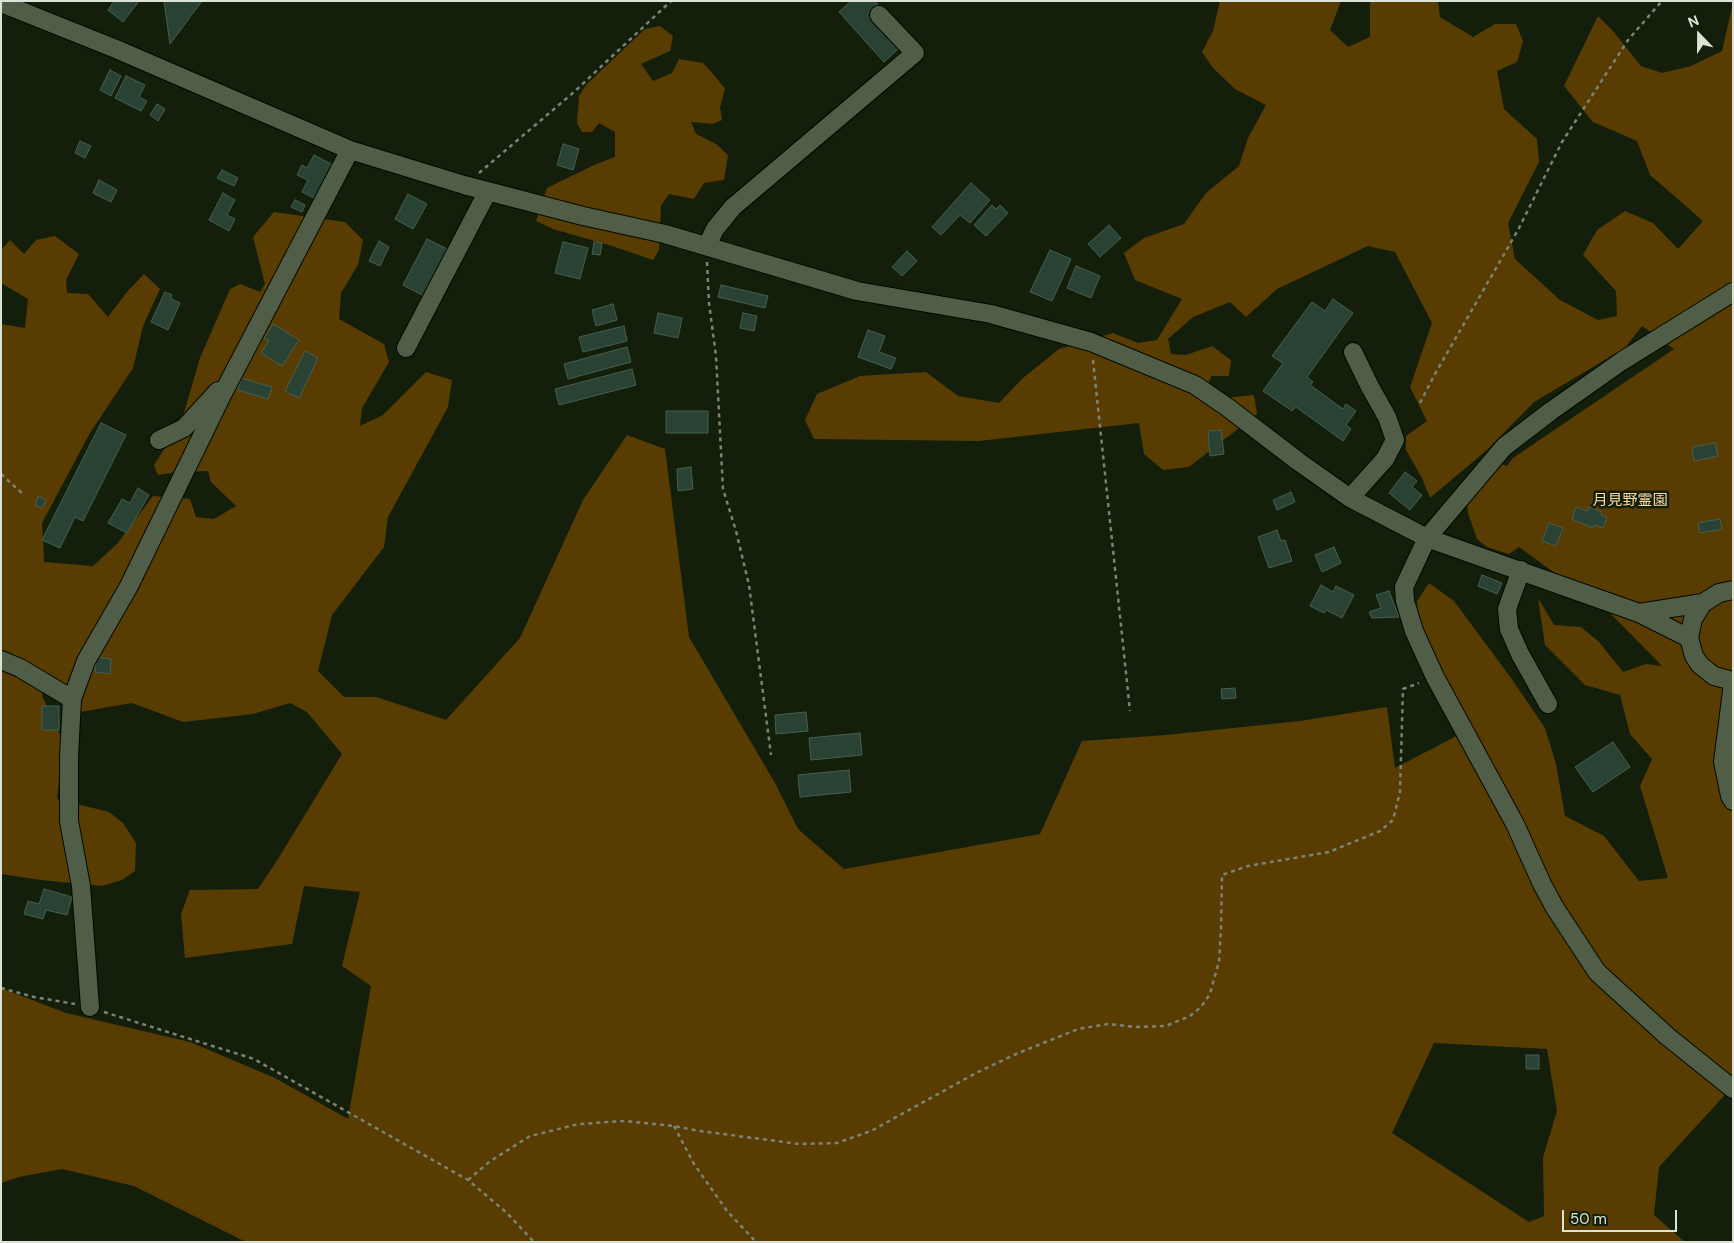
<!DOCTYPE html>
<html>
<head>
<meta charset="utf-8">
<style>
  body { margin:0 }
  #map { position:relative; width:1734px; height:1243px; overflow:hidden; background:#141f0b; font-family:"DM Sans",sans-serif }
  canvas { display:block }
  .frame { position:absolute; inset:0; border:2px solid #dbe3d6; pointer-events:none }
  .north { position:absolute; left:1674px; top:10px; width:50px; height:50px; -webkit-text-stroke:4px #141f0b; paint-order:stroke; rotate:338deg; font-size:14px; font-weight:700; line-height:20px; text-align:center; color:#dbe3d6 }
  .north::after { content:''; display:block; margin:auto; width:18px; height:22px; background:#dbe3d6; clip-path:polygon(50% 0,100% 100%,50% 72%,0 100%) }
  .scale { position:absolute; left:1562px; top:1210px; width:115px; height:22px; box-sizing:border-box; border:2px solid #dbe3d6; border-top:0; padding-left:6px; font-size:15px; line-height:18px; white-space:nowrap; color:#dbe3d6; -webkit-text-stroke:4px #141f0b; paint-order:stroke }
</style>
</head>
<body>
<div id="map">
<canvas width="1734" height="1243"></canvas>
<div class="frame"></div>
<div class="north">N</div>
<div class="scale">50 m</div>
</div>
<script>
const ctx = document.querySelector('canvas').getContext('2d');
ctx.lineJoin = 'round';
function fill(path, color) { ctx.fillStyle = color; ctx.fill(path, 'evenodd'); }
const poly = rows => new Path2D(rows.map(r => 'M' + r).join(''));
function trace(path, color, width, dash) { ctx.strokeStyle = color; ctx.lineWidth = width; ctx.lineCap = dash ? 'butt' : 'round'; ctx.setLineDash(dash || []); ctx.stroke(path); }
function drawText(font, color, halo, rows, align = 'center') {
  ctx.font = font + ' "DM Sans","Noto Sans JP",sans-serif'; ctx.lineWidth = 5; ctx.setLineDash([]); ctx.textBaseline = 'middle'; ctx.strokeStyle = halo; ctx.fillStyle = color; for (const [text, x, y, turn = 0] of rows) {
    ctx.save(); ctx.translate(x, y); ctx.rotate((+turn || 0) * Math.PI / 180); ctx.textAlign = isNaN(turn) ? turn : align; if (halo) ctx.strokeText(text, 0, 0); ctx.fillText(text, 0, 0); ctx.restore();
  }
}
const green = poly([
  [1220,1,1341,1,1330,30,1348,47,1370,37,1370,1,1438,1,1440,17,1473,37,1495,24,1516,24,1523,41,1517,62,1497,71,1504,109,1537,139,1539,162,1508,223,1515,259,1560,300,1598,320,1617,316,1616,291,1583,255,1597,230,1625,211,1653,223,1678,249,1703,221,1650,175,1637,141,1593,122,1564,86,1598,16,1613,31,1641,66,1662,73,1691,66,1722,51,1733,3,1733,1086,1659,1167,1654,1215,1685,1242,246,1242,134,1186,62,1169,19,1177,1,1183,1,988,66,1013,190,1042,275,1078,348,1119,371,986,342,966,360,892,304,886,292,944,185,958,181,914,190,890,258,889,278,859,342,754,307,712,290,703,253,714,183,722,132,703,80,712,40,686,43,698,63,741,57,799,109,812,123,823,136,843,135,871,122,880,102,886,41,880,1,874,1,324,25,328,28,299,1,283,1,250,10,240,24,254,36,240,55,236,79,254,66,280,67,293,88,294,108,317,127,292,144,274,160,289,143,326,133,368,90,433,42,523,44,562,93,566,117,544,153,496,190,499,196,517,214,519,236,506,211,482,208,471,178,472,158,475,154,465,181,423,200,358,230,289,240,284,260,292,265,284,253,237,274,212,345,222,363,240,358,265,341,293,339,319,384,344,389,362,362,408,360,426,383,415,426,372,452,380,448,407,388,517,384,547,332,615,318,671,344,697,376,697,446,720,520,638,583,500,627,435,665,449,689,637,775,783,798,829,844,869,1040,834,1082,741,1166,735,1300,721,1387,707,1395,768,1470,729,1418,624,1417,601,1429,583,1454,601,1511,678,1545,728,1556,764,1565,816,1604,836,1639,881,1668,878,1640,786,1652,759,1630,734,1620,695,1585,685,1545,645,1538,598,1554,625,1581,627,1599,642,1623,672,1646,664,1662,666,1611,614,1519,547,1509,554,1487,547,1477,539,1468,513,1467,502,1499,463,1507,466,1513,458,1674,349,1642,326,1625,348,1534,402,1487,450,1430,498,1422,478,1406,450,1406,436,1427,421,1410,387,1432,323,1395,252,1368,246,1277,289,1246,317,1230,302,1193,317,1168,339,1171,354,1186,355,1212,346,1231,360,1229,376,1211,376,1203,400,1254,395,1257,414,1189,467,1163,470,1144,454,1139,423,979,441,814,439,805,420,817,394,860,376,926,372,958,396,999,403,1023,378,1059,349,1113,333,1138,343,1157,340,1182,299,1135,280,1124,253,1144,238,1184,224,1206,193,1239,166,1248,138,1266,105,1235,89,1213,68,1202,52,1213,31],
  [1434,1043,1547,1049,1557,1111,1543,1157,1544,1216,1529,1222,1392,1133],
  [660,26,673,36,670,51,641,64,653,81,672,73,679,59,703,63,714,75,725,89,720,107,722,120,713,124,691,122,696,134,716,144,728,155,724,180,704,183,694,199,669,194,661,206,659,250,653,260,612,246,553,229,536,221,547,188,594,165,615,157,615,132,599,123,592,132,582,132,577,123,579,96,586,85,645,29]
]);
const building = poly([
  [114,1,139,1,123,22,108,10,114,1],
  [164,1,202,1,170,44,164,1],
  [851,1,875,1,878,5,867,15,898,49,884,62,839,12,851,1],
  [110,70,121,76,111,96,100,90,110,70],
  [126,76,145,85,139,97,147,101,141,111,115,98,126,76],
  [157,104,165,109,158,121,150,115,157,104],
  [80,141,91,146,85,158,75,153,80,141],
  [563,144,579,149,573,170,557,165,563,144],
  [314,155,333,165,316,199,302,192,308,180,297,175,302,165,307,168,314,155],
  [222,170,238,178,234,186,217,178,222,170],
  [99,180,117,190,111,202,93,193,99,180],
  [971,183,990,200,970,223,960,215,941,235,932,227,971,183],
  [223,193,235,200,227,215,235,219,229,231,209,220,223,193],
  [408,194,427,204,413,229,395,219,408,194],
  [295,200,305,205,302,212,291,207,295,200],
  [992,205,996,209,1000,205,1008,213,986,236,974,225,992,205],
  [1109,225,1121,238,1100,257,1088,244,1109,225],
  [427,239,449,250,426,297,403,285,427,239],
  [379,241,389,247,380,266,369,261,379,241],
  [563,242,588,248,580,279,555,273,563,242],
  [594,242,602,243,600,255,592,254,594,242],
  [1050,250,1071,259,1052,301,1030,292,1050,250],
  [907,251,917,261,902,276,892,267,907,251],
  [1076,266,1100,276,1091,298,1067,288,1076,266],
  [721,285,768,296,765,308,718,297,721,285],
  [165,292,172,295,171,299,180,303,168,330,151,322,165,292],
  [1333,299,1353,313,1307,377,1313,382,1310,385,1343,409,1346,404,1356,411,1346,425,1351,429,1343,441,1296,407,1292,411,1263,391,1283,363,1272,356,1312,302,1325,311,1333,299],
  [613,304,617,320,596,326,592,310,613,304],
  [658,313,682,318,678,338,654,333,658,313],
  [743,313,757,316,754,331,740,328,743,313],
  [273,324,299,340,282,366,261,353,269,341,264,338,273,324],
  [624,326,627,341,583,352,579,337,624,326],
  [868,330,885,336,879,352,896,358,891,369,858,357,868,330],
  [627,347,631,362,568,379,564,364,627,347],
  [305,351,318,358,299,398,285,391,305,351],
  [632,369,636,385,559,405,555,389,632,369],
  [241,378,272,387,268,399,238,390,241,378],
  [666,411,708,411,708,433,666,433,666,411],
  [101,423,126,435,83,521,75,517,60,548,42,540,101,423],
  [1221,430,1224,454,1210,456,1208,431,1221,430],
  [1715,443,1718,456,1694,461,1692,447,1715,443],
  [691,467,693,489,678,491,677,469,691,467],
  [1405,472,1417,481,1412,487,1422,495,1410,510,1389,493,1405,472],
  [138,488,149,495,127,533,108,523,122,499,130,503,138,488],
  [1291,492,1295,502,1277,510,1273,500,1291,492],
  [38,496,46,500,42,508,35,505,38,496],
  [1576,507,1587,511,1589,507,1602,512,1601,515,1607,518,1603,528,1595,525,1593,528,1572,519,1576,507],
  [1720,519,1722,529,1700,533,1698,523,1720,519],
  [1549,523,1563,528,1556,546,1542,541,1549,523],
  [1277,530,1281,541,1285,540,1292,561,1269,568,1258,537,1277,530],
  [1334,547,1341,563,1322,572,1315,555,1334,547],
  [1482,575,1502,583,1497,594,1478,586,1482,575],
  [1321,585,1333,592,1336,586,1354,595,1342,618,1326,610,1324,613,1310,606,1321,585],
  [1389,591,1399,617,1372,618,1369,612,1381,608,1376,595,1389,591],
  [96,657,111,659,110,674,95,672,96,657],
  [1235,688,1236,698,1222,699,1221,689,1235,688],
  [42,706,59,706,59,730,42,730,42,706],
  [806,712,808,731,776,734,775,715,806,712],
  [860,733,862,755,811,760,809,738,860,733],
  [1613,742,1630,767,1593,792,1575,767,1613,742],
  [849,770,851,792,800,797,798,775,849,770],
  [44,889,72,897,67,915,46,910,43,919,24,914,28,901,39,904,44,889],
  [1526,1055,1539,1055,1539,1069,1526,1069,1526,1055]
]);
const path = poly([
  [479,173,574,92,671,1],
  [707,262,709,303,716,356,723,489,736,531,749,585,771,755],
  [1093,360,1130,711],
  [1420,403,1435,374,1518,230,1562,142,1628,40,1662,1],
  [1,474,23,494],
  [1,988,34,997,75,1004],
  [104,1012,254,1059,468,1180,507,1213,534,1242],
  [674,1126,694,1164,727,1211,756,1242],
  [468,1180,489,1162,530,1136,579,1124,625,1121,674,1126,700,1131,799,1144,837,1143,871,1131,976,1073,1016,1054,1078,1029,1108,1024,1136,1027,1166,1026,1190,1016,1201,1007,1210,994,1219,961,1221,929,1222,875,1248,866,1329,852,1380,831,1393,820,1400,792,1403,689,1419,683]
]);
const minor = poly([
  [1,3,116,49,350,150,464,185,583,216,665,234,857,291,991,314,1091,342,1195,385,1227,407,1299,462,1350,498,1427,538,1639,613,1689,638],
  [707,246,715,229,733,207,915,53,879,15],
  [1733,292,1622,361,1551,411,1504,447,1427,538,1404,587,1405,601,1414,631,1435,677,1515,824,1542,884,1555,908,1597,972,1667,1036,1733,1089],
  [406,348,488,191],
  [159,440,184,428,218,391],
  [1350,498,1385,459,1395,440,1387,417,1370,387,1353,352],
  [1521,570,1507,609,1509,629,1520,654,1548,704],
  [1733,590,1719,593,1703,603,1693,619,1689,638,1694,656,1700,665,1714,676,1733,681],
  [1639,613,1703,603],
  [1,660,20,668,72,699],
  [1733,683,1723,762,1730,796,1733,801],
  [90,1007,81,886,69,821,69,757,72,699,86,661,129,586,222,395,350,150]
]);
const parkNames = [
  ["月見野霊園",1630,501]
];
fill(green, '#583c01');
fill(building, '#294234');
trace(building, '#456050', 1);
trace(minor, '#020900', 20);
trace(path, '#7b8474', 2.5, [4, 4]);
trace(minor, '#515e47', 18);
drawText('15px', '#fcdaa3', '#141f0b', parkNames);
</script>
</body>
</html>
